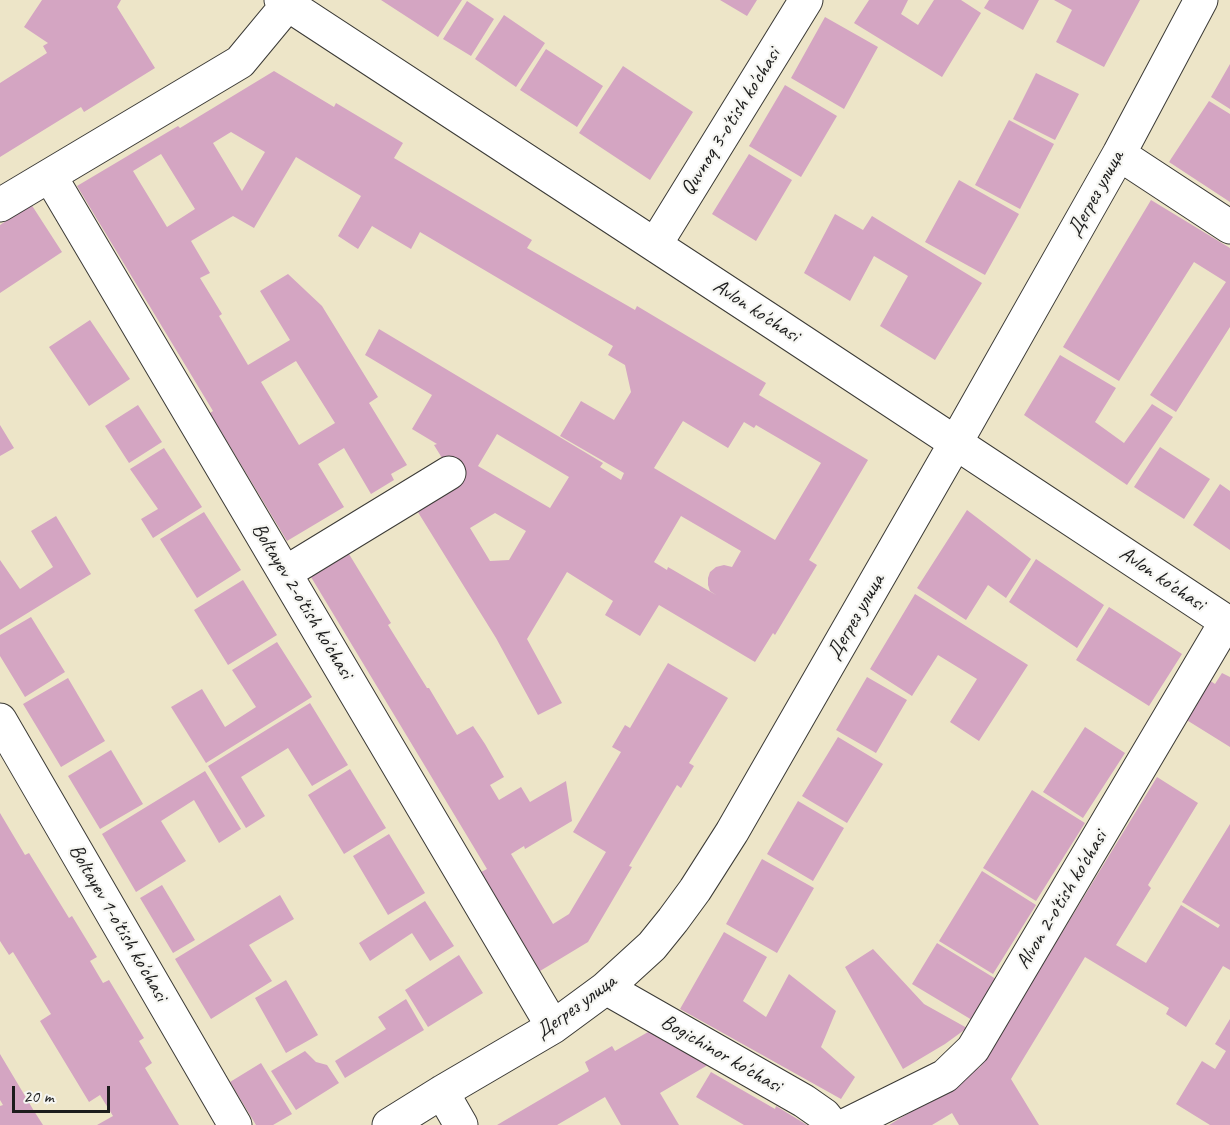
<!DOCTYPE html>
<html>
<head>
<meta charset="utf-8">
<style>
  body { margin:0 }
  #map { position:relative; width:1230px; height:1125px; overflow:hidden; background:#ede5c8; font-family:Caveat,sans-serif }
  canvas { display:block }
  .scale { position:absolute; left:12px; top:1086px; width:98px; height:27px; box-sizing:border-box; border:3px solid #1c1c1c; border-top:0; padding-left:8px; font-size:18px; line-height:21px; white-space:nowrap; color:#1c1c1c; -webkit-text-stroke:4px #f6f6f2; paint-order:stroke }
</style>
</head>
<body>
<div id="map">
<canvas width="1230" height="1125"></canvas>
<div class="scale">20 m</div>
</div>
<script>
const ctx = document.querySelector('canvas').getContext('2d');
ctx.lineJoin = 'round';
function fill(path, color) { ctx.fillStyle = color; ctx.fill(path, 'evenodd'); }
const poly = rows => new Path2D(rows.map(r => 'M' + r).join(''));
function trace(path, color, width, dash) { ctx.strokeStyle = color; ctx.lineWidth = width; ctx.lineCap = dash ? 'butt' : 'round'; ctx.setLineDash(dash || []); ctx.stroke(path); }
function drawText(font, color, halo, rows, align = 'center') {
  ctx.font = font + ' Caveat,sans-serif'; ctx.lineWidth = 4.5; ctx.setLineDash([]); ctx.textBaseline = 'middle'; ctx.strokeStyle = halo; ctx.fillStyle = color; for (const [text, x, y, turn = 0] of rows) {
    ctx.save(); ctx.translate(x, y); ctx.rotate((+turn || 0) * Math.PI / 180); ctx.textAlign = isNaN(turn) ? turn : align; if (halo) ctx.strokeText(text, 0, 0); ctx.fillText(text, 0, 0); ctx.restore();
  }
}
const building = poly([
  [42,0,121,0,117,7,155,68,84,112,81,107,0,157,0,83,47,53,43,46,48,43,24,27],
  [381,0,462,0,438,37],
  [720,0,757,0,747,16],
  [869,0,908,0,901,14,918,25,934,0,961,0,981,13,942,77,854,23],
  [989,0,1039,0,1023,30,984,8],
  [1054,0,1140,0,1104,67,1056,42,1072,10],
  [467,1,494,19,471,56,443,39],
  [504,15,545,43,516,87,475,59],
  [825,17,878,47,844,109,791,78],
  [546,49,603,86,577,127,520,90],
  [1230,64,1230,109,1211,97],
  [623,66,693,112,650,180,579,133],
  [274,71,334,107,336,103,403,143,394,158,532,240,527,248,635,310,637,306,766,383,759,395,868,460,809,560,817,565,775,635,773,633,755,662,659,605,640,636,605,615,613,601,567,572,527,639,562,703,538,715,496,638,416,509,458,484,434,445,437,444,412,429,432,395,365,355,379,329,603,463,600,467,621,480,624,473,560,436,581,401,614,420,631,392,625,365,608,355,613,346,420,232,411,249,372,226,358,249,338,236,361,196,296,157,254,228,233,216,191,241,210,273,200,278,222,314,219,316,248,365,290,340,260,291,288,274,322,306,378,397,369,403,407,465,391,474,394,480,371,494,344,448,318,464,344,507,287,541,210,413,213,411,77,186,178,126,180,128],
  [231,132,265,152,242,191,213,143],
  [161,154,195,209,167,227,133,171],
  [296,361,335,423,299,445,261,382],
  [683,421,728,448,744,422,754,428,756,425,821,463,775,540,654,468],
  [497,434,569,477,550,508,478,466],
  [495,513,526,531,509,560,490,561,470,528],
  [681,516,741,551,732,567,724,565,716,567,710,572,708,578,708,585,710,591,716,595,668,567,667,570,654,562],
  [1036,73,1079,94,1055,140,1013,119],
  [785,85,837,116,801,177,749,146],
  [1209,101,1230,114,1230,202,1169,162],
  [1009,120,1054,144,1020,209,975,185],
  [749,154,792,180,756,241,712,214],
  [959,180,1019,214,985,275,925,242],
  [1151,200,1230,248,1230,327,1176,412,1150,395,1226,282,1194,262,1119,381,1063,347],
  [31,204,62,252,0,293,0,225],
  [835,214,863,230,872,216,982,283,935,360,880,326,908,276,874,256,850,301,804,273],
  [90,320,130,379,89,406,49,347],
  [1060,355,1116,388,1095,422,1124,443,1152,404,1173,417,1127,485,1024,415],
  [138,405,162,442,129,463,105,426],
  [0,425,14,448,0,456],
  [1160,447,1210,479,1184,519,1134,487],
  [164,448,202,507,153,538,141,519,158,509,130,469],
  [1220,484,1230,491,1230,550,1193,525],
  [967,510,1031,559,1006,598,988,585,966,620,917,588],
  [204,512,241,570,197,598,160,539],
  [56,516,91,574,0,630,0,560,20,589,53,567,31,531],
  [349,554,391,623,388,625,427,688,429,688,457,735,473,726,485,744,504,777,490,785,499,800,521,787,530,802,566,781,572,821,525,849,524,846,511,854,553,924,569,914,606,852,573,832,621,752,612,747,625,725,630,728,668,663,728,698,689,763,694,766,681,788,677,785,629,866,632,867,588,942,540,971,481,872,487,869,311,577],
  [1036,559,1104,605,1077,648,1009,602],
  [243,580,277,635,228,665,194,610],
  [915,594,1028,665,979,741,950,722,977,679,938,655,912,696,870,669],
  [1109,607,1182,654,1149,706,1076,660],
  [31,617,65,672,25,697,0,656,0,635],
  [277,642,312,697,206,763,171,707,202,689,225,727,256,707,232,670],
  [1222,673,1230,677,1230,747,1185,719,1209,680,1215,684],
  [867,677,907,700,876,753,836,730],
  [68,678,105,741,61,767,23,704],
  [310,703,348,765,312,786,288,748,241,777,265,816,246,828,208,766],
  [1085,727,1125,753,1083,818,1043,792],
  [838,737,883,764,847,823,802,796],
  [111,750,143,804,100,829,68,776],
  [350,769,386,828,344,854,308,795],
  [205,771,241,829,219,843,194,800,161,821,186,861,136,892,102,834],
  [1157,777,1198,803,1148,885,1151,888,1116,945,1146,963,1181,905,1218,928,1220,925,1182,902,1230,824,1230,970,1223,966,1186,1027,1166,1014,1169,1008,1085,957,1011,1079,1039,1125,959,1125,952,1113,932,1125,889,1125,965,1079,964,1077,980,1067],
  [1032,790,1085,823,1036,901,983,868],
  [798,801,844,828,813,881,767,854],
  [0,813,25,855,29,853,69,918,72,916,97,957,90,961,103,983,109,980,144,1038,139,1041,152,1063,145,1068,179,1125,97,1125,113,1116,100,1095,89,1102,40,1021,51,1014,13,952,9,955,0,941],
  [389,834,425,893,388,915,353,856],
  [762,859,814,888,777,953,726,924],
  [982,871,1036,905,993,974,939,941],
  [162,885,195,940,173,953,140,898],
  [280,895,294,919,249,945,272,981,211,1019,175,959],
  [425,901,454,946,430,961,412,933,370,961,359,943],
  [724,932,767,957,743,1001,766,1017,789,974,836,1011,821,1047,855,1077,841,1099,680,1009],
  [937,943,996,979,972,1020,912,984],
  [873,949,924,1004,967,1028,945,1044,903,1069,845,967],
  [459,955,483,993,428,1027,405,990],
  [286,980,318,1035,286,1053,255,998],
  [406,999,424,1030,345,1078,335,1061,386,1029,378,1017],
  [1230,1019,1230,1125,1210,1125,1176,1104,1202,1061,1215,1069,1226,1051,1215,1044],
  [655,1028,713,1062,660,1093,679,1125,621,1125,605,1097,557,1125,497,1125,589,1071,585,1062,612,1046,615,1051],
  [305,1051,316,1062,327,1065,339,1083,296,1110,271,1071],
  [0,1054,34,1111,43,1125,0,1125,0,1106,3,1105,0,1100],
  [261,1063,292,1114,273,1125,256,1125,230,1082],
  [711,1072,775,1109,776,1106,807,1125,744,1125,696,1097]
]);
const minor = poly([
  [281,0,774,323,1230,624],
  [1119,154,1230,227],
  [50,176,553,1027],
  [0,205,240,62,288,4],
  [655,245,806,0],
  [285,573,449,473],
  [0,720,235,1125],
  [606,988,804,1101,824,1115,832,1125],
  [442,1092,461,1125],
  [389,1125,442,1092,553,1027,606,988,652,946,673,920,695,890,732,832,956,442,1119,154,1201,0],
  [846,1125,945,1076,973,1049,1226,622]
]);
const streetNames = [
  ["Quvnoq 3-o'tish ko'chasi",731,122,-58],
  ["Дегрез улица",1096,194,-61],
  ["Avlon ko'chasi",756,311,33],
  ["Avlon ko'chasi",1162,579,34],
  ["Boltayev 2-o'tish ko'chasi",302,601,59],
  ["Дегрез улица",856,617,-60],
  ["Alvon 2-o'tish ko'chasi",1062,900,-59],
  ["Boltayev 1-o'tish ko'chasi",118,923,60],
  ["Дегрез улица",576,1007,-36],
  ["Bogichinor ko'chasi",721,1054,30]
];
fill(building, '#d4a5c2');
trace(minor, '#3b3a36', 35);
trace(minor, '#fff', 33);
drawText('21px', '#1c1c1c', '#f6f6f2', streetNames);
</script>
</body>
</html>
